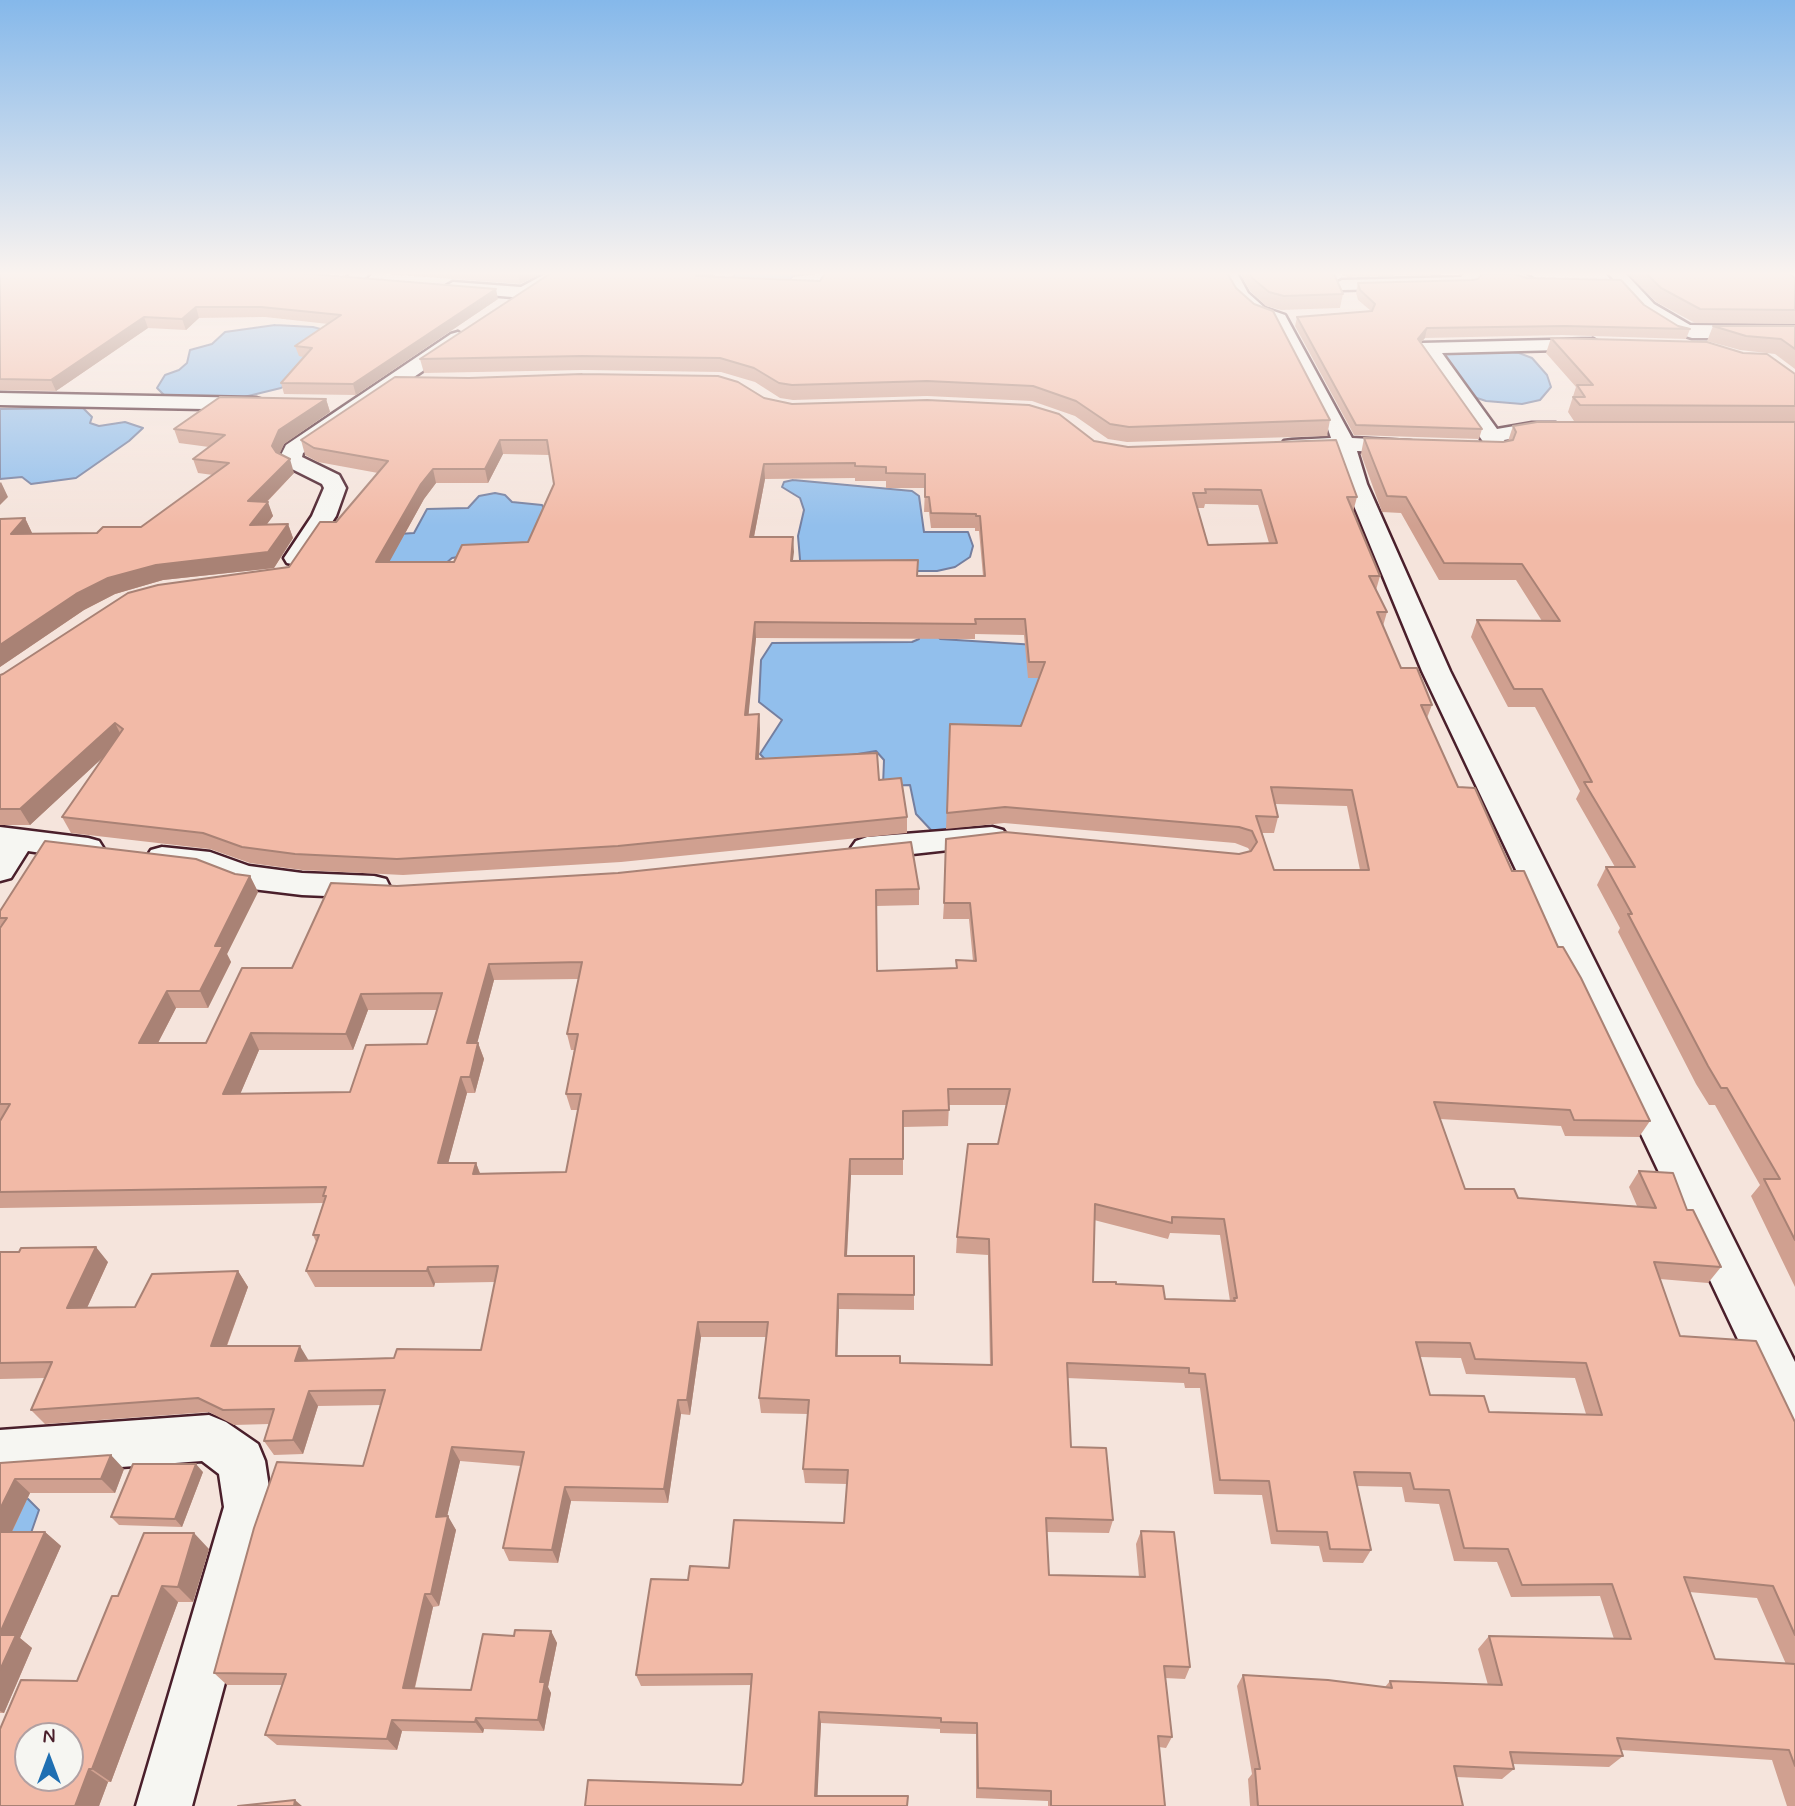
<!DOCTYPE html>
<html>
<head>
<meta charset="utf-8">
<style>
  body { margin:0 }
  #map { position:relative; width:1795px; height:1806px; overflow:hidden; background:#f5e4dc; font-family:Mynerve,sans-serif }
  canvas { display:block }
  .north { position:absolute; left:14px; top:1722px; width:70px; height:70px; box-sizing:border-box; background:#f6f6f2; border:2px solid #b1a0a2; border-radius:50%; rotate:0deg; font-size:19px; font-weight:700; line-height:28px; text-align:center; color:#4a1f2b }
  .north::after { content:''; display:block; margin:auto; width:24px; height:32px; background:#1f6fb2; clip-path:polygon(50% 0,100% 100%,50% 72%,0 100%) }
</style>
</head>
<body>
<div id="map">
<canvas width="1795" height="1806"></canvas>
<div class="north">N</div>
</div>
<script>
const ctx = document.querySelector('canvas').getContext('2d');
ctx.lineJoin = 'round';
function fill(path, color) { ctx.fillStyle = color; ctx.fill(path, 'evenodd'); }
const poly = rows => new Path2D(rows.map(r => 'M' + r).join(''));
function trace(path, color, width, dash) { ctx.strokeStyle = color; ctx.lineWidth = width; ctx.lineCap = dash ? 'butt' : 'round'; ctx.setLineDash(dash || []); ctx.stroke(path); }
const water = poly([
  [734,273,819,273,793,276,789,281,734,280,734,273],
  [275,325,313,327,328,331,289,383,281,388,244,397,167,398,157,388,165,375,179,370,187,363,190,350,212,344,225,332,275,325],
  [1494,349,1519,353,1532,358,1547,375,1551,387,1540,400,1522,404,1486,401,1471,396,1442,355,1447,351,1494,349],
  [83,408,92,417,90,423,99,426,125,422,143,428,129,441,76,478,31,484,22,477,0,479,0,409,83,408],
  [793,480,912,491,919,496,924,532,968,532,973,546,970,557,955,567,937,571,801,571,798,536,804,510,800,498,782,487,784,482,793,480],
  [495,493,505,495,512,502,542,505,563,540,452,558,445,564,409,574,362,551,384,535,414,533,427,509,468,508,479,496,495,493],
  [918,610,940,639,1069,647,957,830,948,835,931,830,916,814,910,785,883,786,884,760,876,751,773,768,760,754,782,720,759,702,761,660,772,643,912,642,919,639,918,610],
  [16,1487,39,1510,0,1622,16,1487]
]);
const minor = poly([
  [351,273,370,273,360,283,354,284,345,279,351,273],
  [547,273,568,273,524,298,453,292,444,287,453,282,521,287,547,273],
  [1221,273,1237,273,1248,293,1265,308,1285,315,1352,438,1409,441,1417,442,1420,447,1417,452,1409,453,1357,451,1367,484,1450,671,1795,1362,1795,1432,1779,1426,1422,671,1345,484,1335,451,1292,452,1284,451,1281,446,1284,441,1292,440,1331,438,1328,429,1303,388,1272,323,1253,316,1235,300,1221,273],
  [1464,273,1522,273,1535,280,1526,285,1513,281,1478,281,1475,286,1469,287,1342,290,1333,285,1342,280,1461,277,1464,273],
  [1608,273,1625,273,1654,304,1690,325,1795,326,1795,338,1692,338,1676,333,1642,312,1608,273],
  [458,332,467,338,465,342,303,453,302,457,339,475,346,488,336,516,305,563,296,565,287,563,284,558,312,516,324,488,322,484,282,464,279,459,286,445,451,334,458,332],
  [1593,339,1603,345,1600,349,1442,353,1497,429,1532,423,1555,423,1562,425,1566,429,1562,433,1555,435,1532,435,1504,440,1509,449,1506,454,1498,455,1452,454,1449,449,1452,444,1484,443,1418,347,1421,343,1593,339],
  [0,393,256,398,263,400,266,404,263,408,256,410,0,405,0,393],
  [0,827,88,838,99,841,104,849,99,857,88,860,28,851,11,878,0,881,0,827],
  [992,827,1003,830,1008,837,1003,844,867,859,856,855,851,848,856,841,867,837,992,827],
  [162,847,210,852,249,866,302,873,374,876,386,879,390,887,386,895,374,898,302,895,244,888,205,873,151,866,146,858,151,850,162,847],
  [209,1415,226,1422,258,1444,265,1461,272,1507,192,1806,136,1806,224,1507,219,1474,202,1461,0,1476,0,1430,209,1415]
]);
const wall = poly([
  [0,273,498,299,356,395,284,394,281,383,303,357,299,356,295,346,328,324,265,317,199,318,186,330,148,328,56,391,0,390],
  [371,273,542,273,520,284],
  [1240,273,1331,273,1343,294,1340,308,1281,310,1266,306,1250,291],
  [1340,273,1462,273,1460,274,1346,277],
  [1627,273,1789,273,1795,278,1795,324,1695,323,1656,302],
  [711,277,820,281,1236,288,1330,420,1327,436,1127,442,1108,439,1075,416,1032,401,927,396,793,400,780,398,755,382,721,372,584,370,424,373,420,359],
  [1527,278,1644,305,1678,326,1690,329,1686,339,1562,335,1425,338,1421,342,1482,429,1479,439,1354,435,1295,326,1297,317,1371,311,1358,300,1356,293,1358,283],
  [1713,326,1795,326,1795,369,1775,354,1740,350,1707,341],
  [1551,338,1795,374,1795,421,1574,421,1568,412,1576,387,1546,353],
  [764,398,792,404,1094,441,1357,497,1353,512,1380,576,1376,590,1387,612,1383,626,1401,668,1432,705,1427,718,1458,787,1512,871,1558,947,1650,1121,1639,1137,1565,1136,1561,1126,1440,1119,1465,1189,1518,1198,1637,1206,1629,1187,1639,1171,1687,1210,1721,1267,1708,1283,1660,1279,1680,1336,1795,1422,1795,1806,1787,1806,1772,1760,1621,1750,1623,1756,1609,1767,1513,1764,1514,1769,1502,1779,1456,1777,1463,1806,1250,1806,1248,1779,1252,1774,1237,1686,1243,1675,1385,1687,1390,1681,1488,1685,1478,1649,1489,1636,1614,1639,1600,1596,1511,1597,1497,1562,1454,1561,1439,1504,1405,1502,1402,1487,1357,1486,1371,1550,1363,1563,1323,1562,1319,1546,1271,1544,1262,1495,1214,1494,1200,1388,1185,1388,1184,1383,1067,1378,1071,1447,1113,1520,1109,1533,1047,1532,1049,1575,1139,1577,1136,1544,1141,1531,1190,1667,1185,1679,1165,1678,1172,1737,1166,1748,1159,1747,1165,1806,1048,1806,1048,1801,976,1798,976,1734,940,1733,940,1729,821,1723,817,1796,585,1806,741,1785,743,1782,751,1685,641,1686,636,1675,688,1580,729,1568,844,1523,847,1484,805,1483,803,1469,808,1414,761,1413,759,1398,766,1337,701,1337,690,1415,681,1414,668,1503,571,1501,558,1563,509,1561,503,1548,521,1466,460,1461,447,1516,456,1530,439,1606,433,1607,415,1688,471,1690,514,1636,551,1631,557,1643,548,1687,551,1693,544,1731,484,1729,483,1733,402,1731,397,1750,277,1745,265,1735,282,1685,227,1685,214,1673,363,1466,381,1405,318,1406,303,1454,274,1455,264,1441,269,1424,234,1425,209,1412,45,1424,31,1410,45,1378,0,1379,0,1252,108,1262,87,1308,135,1307,238,1271,248,1287,227,1346,309,1361,394,1358,481,1350,495,1282,435,1283,434,1287,315,1287,306,1271,316,1242,313,1235,323,1203,0,1208,0,928,1,927,0,925,0,911,235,874,250,876,258,892,227,954,231,962,208,1008,176,1008,158,1043,206,1043,292,968,397,886,919,889,919,905,876,906,877,971,956,968,956,960,973,961,969,919,943,919,944,903,1239,854,1250,851,1248,848,1235,843,1004,823,946,829,950,724,1021,726,1039,678,1028,678,1024,635,975,634,975,639,756,638,748,715,759,714,760,730,759,759,879,780,907,817,907,833,621,862,403,875,302,870,250,863,210,849,71,833,62,817,104,756,30,825,0,825,0,675,289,567,336,522,378,473,318,462,305,455,301,440],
  [503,454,549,455,554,484,528,542,454,562,389,562,424,499,436,483,488,483],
  [855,478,855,481,886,481,886,488,925,488,924,512,929,512,931,528,975,528,975,531,979,531,983,576,918,576,793,561,793,537,754,537,765,479],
  [1205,504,1258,505,1269,543,1208,545,1197,508,1204,508],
  [1275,804,1347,806,1360,870,1274,870,1262,833,1274,833,1278,817],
  [579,979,567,1034,571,1050,574,1050,566,1094,571,1110,578,1110,566,1172,480,1173,476,1163,448,1163,467,1093,475,1093,484,1059,478,1043,477,1043,494,980],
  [368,1010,437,1010,427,1044,350,1092,240,1094,259,1050,353,1050],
  [949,1105,1006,1105,998,1144,957,1237,956,1253,988,1255,990,1365,900,1363,837,1356,839,1309,914,1310,914,1256,847,1256,851,1175,903,1175,903,1127,948,1126],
  [1094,1220,1168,1239,1170,1233,1220,1235,1230,1301,1165,1299,1116,1284,1093,1282],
  [1420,1357,1461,1358,1466,1374,1575,1378,1586,1414,1489,1412,1430,1395],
  [1689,1592,1757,1598,1786,1664,1715,1659],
  [326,399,330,412,284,444,279,454,294,473,267,502,273,516,267,524,288,524,293,538,274,568,163,580,115,594,84,610,0,667,25,518,32,533,97,533,141,527,213,475,198,473,193,459,209,447,179,443,174,429],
  [1795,422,1795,1287,1751,1196,1760,1185,1715,1105,1709,1105,1696,1084,1618,932,1620,928,1597,885,1606,867,1615,867,1576,799,1580,791,1535,707,1508,707,1471,637,1477,620,1542,621,1516,580,1439,580,1401,513,1382,512,1361,454,1364,438,1503,442,1508,441,1513,426],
  [0,1463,124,1469,115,1493,30,1493,12,1532,45,1532,61,1546,20,1638,32,1648,4,1713,0,1713],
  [203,1472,182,1527,119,1525,111,1517],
  [209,1549,193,1602,178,1602,111,1782,108,1782,99,1806,0,1806,77,1681,118,1596]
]);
const shadedWall = poly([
  [518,273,542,273,520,284],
  [700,273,716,273,697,290,696,276],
  [496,289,498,299,356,395,353,384],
  [196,307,199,318,186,330,182,319],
  [144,317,148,328,56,391,51,380],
  [1427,328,1425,338,1416,348,1418,339],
  [326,399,330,412,284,444,277,460,272,446,279,430],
  [500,440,503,454,488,483,485,469],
  [290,459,294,473,253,516,248,501],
  [764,464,765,479,751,552,750,537],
  [433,469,436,483,424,499,381,577,376,562,421,484],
  [1,482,8,497,0,505,0,483],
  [268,502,273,516,255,540,250,525],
  [25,518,32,533,11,534],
  [288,524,293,538,274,568,163,580,115,594,84,610,0,667,0,645,76,594,108,578],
  [793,537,794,552,791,576,791,561],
  [755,622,756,638,747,731,745,715],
  [759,714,760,730,758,776,756,759],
  [115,723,123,739,30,825,20,809],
  [250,876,258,892,227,954,231,962,208,1008,200,991,215,946],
  [489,964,494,980,473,1059,467,1043],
  [167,991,176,1008,149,1060,139,1043],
  [361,994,368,1010,353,1050,346,1034],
  [251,1033,259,1050,233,1111,223,1094],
  [478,1043,484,1059,475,1093,470,1077],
  [461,1077,467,1093,444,1179,438,1163],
  [850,1159,851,1175,846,1271,845,1256],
  [476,1163,482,1179,473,1174],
  [96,1247,108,1262,80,1323,67,1308],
  [428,1267,435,1283,434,1287,427,1271],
  [238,1271,248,1287,221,1361,211,1346],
  [838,1294,839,1309,837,1371,836,1356],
  [698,1322,701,1337,690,1415,687,1400],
  [300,1346,309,1361,295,1361],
  [309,1391,318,1406,303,1454,293,1440],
  [678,1400,681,1414,668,1503,664,1489],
  [452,1447,460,1461,444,1530,436,1517],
  [111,1455,124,1469,115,1493,101,1479],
  [196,1464,203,1472,182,1527,175,1519],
  [15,1479,30,1493,5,1546,0,1541,0,1509],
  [565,1487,571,1501,558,1563,552,1550],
  [448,1516,456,1530,439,1606,431,1594],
  [45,1532,61,1546,20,1638,32,1648,4,1713,0,1711,0,1633],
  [194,1533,209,1549,193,1602,178,1587],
  [162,1586,178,1602,111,1782,92,1769],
  [425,1594,433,1607,412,1699,403,1688],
  [551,1631,557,1643,548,1687,551,1693,544,1731,538,1720,540,1682],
  [819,1712,821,1723,817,1806,815,1796],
  [476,1718,484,1729,483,1733,475,1722],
  [392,1720,402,1731,397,1750,387,1739],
  [89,1769,108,1782,99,1806,75,1806],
  [295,1800,302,1806,294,1806]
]);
const building = poly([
  [0,273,299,273,496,289,353,384,281,383,312,348,295,346,341,315,261,307,196,307,182,319,144,317,51,380,0,379,0,273],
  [551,273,700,273,696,276,820,281,825,273,1227,273,1236,288,1254,304,1273,311,1330,420,1129,427,1110,424,1076,401,1033,386,927,381,792,385,779,383,754,368,720,358,582,356,420,359,551,273],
  [1250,273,1331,273,1335,276,1343,294,1284,296,1269,292,1252,278,1250,273],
  [1646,273,1789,273,1795,278,1795,310,1700,309,1661,288,1646,273],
  [1482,274,1514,274,1527,278,1621,280,1644,305,1678,326,1690,329,1565,326,1427,328,1418,339,1482,429,1356,425,1297,317,1372,311,1375,304,1360,290,1358,283,1472,280,1478,279,1482,274],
  [1713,326,1795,326,1795,349,1781,339,1746,336,1713,326],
  [1551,338,1707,342,1743,353,1767,354,1795,374,1795,406,1580,405,1573,397,1585,397,1577,385,1593,385,1551,338],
  [582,374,718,376,738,382,764,398,792,404,927,400,1029,405,1059,414,1094,441,1128,447,1336,440,1357,497,1347,497,1380,576,1369,576,1387,612,1377,612,1401,668,1417,668,1432,705,1421,705,1458,787,1475,788,1512,871,1524,871,1558,947,1563,947,1581,978,1650,1121,1574,1120,1570,1110,1434,1102,1465,1189,1514,1189,1518,1198,1656,1208,1639,1171,1673,1173,1687,1210,1693,1210,1721,1267,1654,1262,1680,1336,1756,1341,1795,1422,1795,1635,1773,1586,1684,1577,1715,1659,1795,1664,1795,1766,1789,1750,1617,1738,1623,1756,1510,1752,1514,1769,1454,1766,1463,1806,1258,1806,1255,1769,1260,1769,1243,1675,1328,1680,1392,1688,1390,1681,1502,1685,1489,1636,1631,1639,1612,1584,1522,1585,1508,1549,1464,1548,1449,1490,1414,1489,1410,1473,1354,1472,1371,1550,1330,1549,1327,1532,1277,1531,1269,1481,1220,1480,1205,1374,1189,1373,1189,1368,1067,1363,1071,1447,1106,1448,1113,1520,1046,1518,1049,1575,1145,1577,1141,1531,1174,1532,1190,1667,1164,1666,1172,1737,1158,1736,1165,1806,1051,1806,1051,1791,978,1788,977,1723,941,1722,941,1718,819,1712,815,1796,908,1796,907,1806,585,1806,588,1780,741,1785,743,1782,752,1674,636,1675,651,1579,688,1580,690,1566,729,1568,734,1520,844,1523,848,1470,803,1469,809,1400,759,1398,768,1322,698,1322,687,1400,678,1400,664,1489,565,1487,552,1550,503,1548,524,1452,452,1447,436,1517,448,1516,431,1594,425,1594,403,1688,471,1690,483,1634,514,1636,515,1630,551,1631,540,1682,545,1682,538,1720,476,1718,475,1722,392,1720,387,1739,265,1735,286,1674,214,1673,254,1528,277,1462,363,1466,385,1390,309,1391,293,1440,264,1441,274,1409,223,1410,198,1398,31,1410,52,1362,0,1363,0,1252,19,1252,21,1248,96,1247,67,1308,135,1307,152,1274,238,1271,211,1346,300,1346,295,1361,394,1358,397,1349,481,1350,498,1266,428,1267,427,1271,306,1271,319,1235,313,1235,326,1196,323,1196,326,1187,0,1192,0,1121,10,1104,0,1104,0,928,7,918,0,918,0,911,45,841,196,859,235,874,250,876,215,946,223,946,200,991,167,991,139,1043,206,1043,242,968,292,968,331,883,397,886,618,873,911,842,919,889,876,890,877,971,957,968,956,960,976,961,970,903,944,903,946,839,1005,832,1239,854,1251,851,1257,842,1252,831,1239,827,1005,807,947,813,950,724,1021,726,1045,662,1029,662,1025,619,975,619,976,624,755,622,745,715,759,714,756,759,877,753,879,780,901,778,907,817,618,846,397,859,295,854,242,847,203,833,62,817,123,729,115,723,20,809,0,809,0,675,3,674,128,593,158,585,289,567,320,522,336,522,388,461,314,448,301,440,395,377,469,378,582,374],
  [500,440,547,440,554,484,528,542,462,545,454,562,376,562,421,484,433,469,485,469,500,440],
  [855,463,855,466,886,467,886,473,925,474,925,497,929,497,931,513,976,514,976,516,980,516,985,576,917,576,918,560,791,561,793,537,750,537,764,464,855,463],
  [1205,489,1261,490,1277,543,1208,545,1193,493,1206,493,1205,489],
  [1271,787,1352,790,1369,870,1274,870,1256,816,1278,817,1271,787],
  [582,962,567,1034,578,1034,566,1094,581,1094,566,1172,473,1174,476,1163,438,1163,461,1077,470,1077,478,1043,467,1043,489,964,582,962],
  [442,993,427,1044,366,1045,350,1092,223,1094,251,1033,346,1034,361,994,442,993],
  [948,1089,1010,1089,998,1144,968,1144,957,1237,989,1239,992,1365,900,1363,900,1356,836,1356,838,1294,914,1295,914,1256,845,1256,850,1159,903,1159,903,1111,949,1110,948,1089],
  [1095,1204,1172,1223,1172,1217,1224,1219,1237,1298,1234,1298,1235,1301,1165,1299,1163,1286,1116,1284,1116,1282,1093,1282,1095,1204],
  [1416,1342,1470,1343,1475,1359,1586,1363,1602,1415,1489,1412,1484,1396,1430,1395,1416,1342],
  [220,397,326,399,279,430,272,446,276,452,290,459,248,501,268,502,250,525,288,524,268,552,156,565,108,578,76,594,0,645,0,519,25,518,11,534,97,533,103,527,141,527,229,463,193,459,225,435,174,429,220,397],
  [1537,422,1795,422,1795,1240,1764,1179,1780,1179,1727,1088,1721,1088,1708,1066,1628,914,1632,914,1606,867,1635,867,1584,782,1592,782,1542,689,1514,689,1477,620,1560,621,1522,564,1444,563,1406,497,1387,496,1364,438,1503,442,1513,440,1516,432,1513,426,1537,422],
  [111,1455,101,1479,15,1479,0,1509,0,1463,111,1455],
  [133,1464,196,1464,175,1519,111,1517,133,1464],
  [0,1532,45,1532,0,1633,0,1532],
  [144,1533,194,1533,178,1587,162,1586,92,1769,89,1769,75,1806,0,1806,0,1729,21,1680,77,1681,112,1596,118,1596,144,1533],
  [28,1736,70,1736,70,1778,28,1778,28,1736],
  [0,1635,16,1635,0,1670,0,1635],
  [295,1800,294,1806,238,1806,295,1800]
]);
fill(water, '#92bfec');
trace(water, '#757f9f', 2);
trace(minor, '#4a1f2b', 5);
fill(minor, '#f6f6f2');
fill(wall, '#d0a090');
fill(shadedWall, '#a98275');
fill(building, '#f2baa7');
trace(building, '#a98275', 2);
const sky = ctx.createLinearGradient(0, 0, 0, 526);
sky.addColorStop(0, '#85b8ea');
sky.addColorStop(0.52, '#faf3ef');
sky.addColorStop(1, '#faf3ef00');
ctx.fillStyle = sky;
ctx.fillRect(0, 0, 1795, 526);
</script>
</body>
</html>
